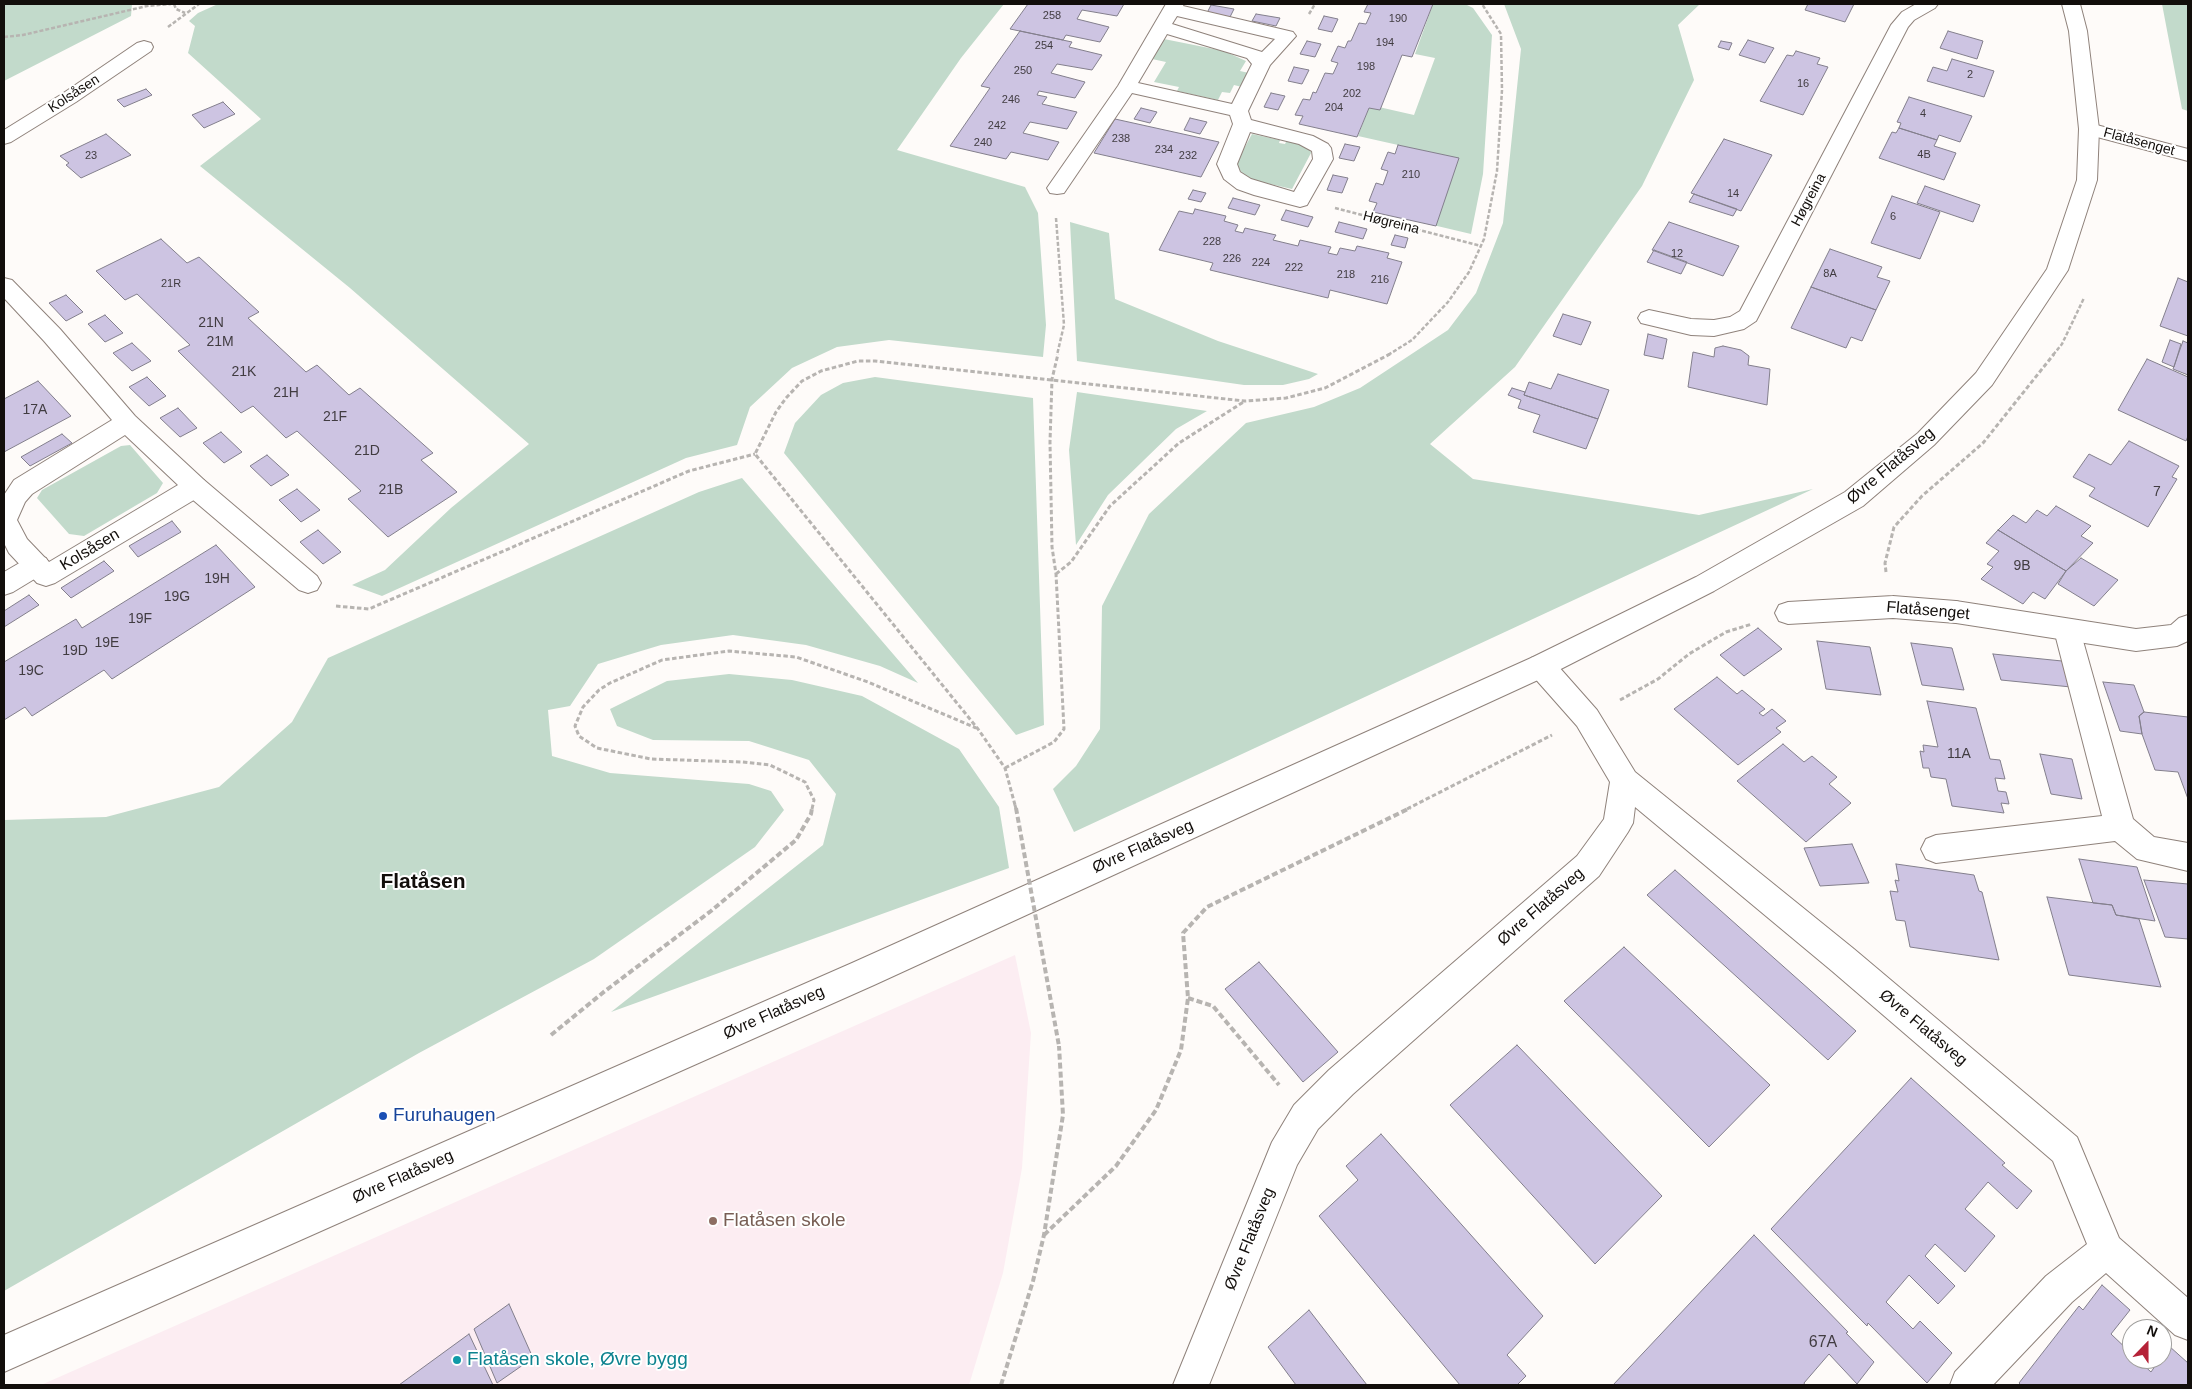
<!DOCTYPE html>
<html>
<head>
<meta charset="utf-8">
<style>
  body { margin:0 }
  #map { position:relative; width:2192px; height:1389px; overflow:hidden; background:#fefbf9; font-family:Helvetica,sans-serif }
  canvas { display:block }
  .frame { position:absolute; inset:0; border:5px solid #120e0b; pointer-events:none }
  .north { position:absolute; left:2122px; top:1319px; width:50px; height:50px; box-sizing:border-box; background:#fff; border:1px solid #a09f9d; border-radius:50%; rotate:22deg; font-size:14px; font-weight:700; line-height:20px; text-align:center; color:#120e0b }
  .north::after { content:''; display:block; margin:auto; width:18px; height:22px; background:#b52238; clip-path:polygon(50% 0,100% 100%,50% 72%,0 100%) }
</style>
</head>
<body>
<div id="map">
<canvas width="2192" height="1389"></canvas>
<div class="frame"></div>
<div class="north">N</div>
</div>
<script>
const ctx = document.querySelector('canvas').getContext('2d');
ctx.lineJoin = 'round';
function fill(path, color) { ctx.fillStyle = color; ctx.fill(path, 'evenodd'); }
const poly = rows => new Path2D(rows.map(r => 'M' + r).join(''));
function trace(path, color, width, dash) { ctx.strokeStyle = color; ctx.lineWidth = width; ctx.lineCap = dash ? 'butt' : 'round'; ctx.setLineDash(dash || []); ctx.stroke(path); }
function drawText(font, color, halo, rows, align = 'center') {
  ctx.font = font + ' Helvetica,sans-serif'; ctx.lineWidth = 4; ctx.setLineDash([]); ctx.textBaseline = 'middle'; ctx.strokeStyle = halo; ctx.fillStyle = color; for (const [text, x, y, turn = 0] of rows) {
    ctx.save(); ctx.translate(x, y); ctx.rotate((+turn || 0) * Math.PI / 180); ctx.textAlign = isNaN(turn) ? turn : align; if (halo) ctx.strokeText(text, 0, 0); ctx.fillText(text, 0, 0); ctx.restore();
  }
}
const education = poly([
  [1015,955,1031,1033,1022,1168,1003,1273,969,1385,41,1385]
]);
const green = poly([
  [4,4,132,4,131,16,4,81],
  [218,4,1004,4,961,58,897,150,1025,187,1038,213,1046,325,1043,357,889,340,837,347,792,368,750,407,737,445,686,458,382,596,352,585,385,570,451,508,529,444,350,288,200,166,261,119,188,53,195,26,189,21,198,13],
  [1433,4,1465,4,1473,8,1492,35,1483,174,1471,234,1433,225,1456,158,1358,136,1370,105,1414,115,1435,58,1415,54],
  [1504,4,1700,4,1678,25,1694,80,1642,186,1515,367,1430,444,1473,479,1699,515,1813,489,1074,832,1053,789,1076,766,1100,729,1102,606,1149,514,1246,423,1314,407,1360,388,1448,330,1476,293,1503,223,1521,49],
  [2162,4,2188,4,2188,111,2182,109],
  [1164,39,1224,51,1246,61,1240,71,1249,73,1242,87,1234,85,1230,93,1222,92,1218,100,1177,91,1179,87,1154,82,1166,62,1152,59],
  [1252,134,1280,140,1279,143,1285,144,1287,140,1299,143,1310,149,1311,153,1292,189,1248,179,1235,165],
  [1070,222,1109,233,1115,299,1218,341,1318,374,1309,379,1283,385,1244,385,1077,361],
  [875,377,1033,398,1044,725,1016,735,784,453,795,423,821,395,843,383],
  [1077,392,1207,411,1176,429,1108,495,1076,545,1069,450],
  [130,445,163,483,157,493,84,536,69,534,37,498,42,490,121,446],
  [742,478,918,683,880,666,806,645,733,635,661,645,598,664,570,706,548,710,552,756,610,773,749,784,771,791,784,810,755,847,594,959,419,1053,4,1291,4,820,106,817,219,787,292,722,328,658,699,492],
  [729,674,792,680,862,696,959,749,999,807,1009,868,611,1012,823,845,836,794,809,760,749,741,653,740,617,726,610,709,667,681]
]);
const building = poly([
  [1028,4,1124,4,1117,16,1082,10,1077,19,1109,27,1100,42,1066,35,1063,40,1010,29,1028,4],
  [1368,4,1433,4,1412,57,1402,55,1380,110,1369,108,1357,137,1299,124,1303,116,1295,115,1303,99,1310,100,1313,92,1316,93,1325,73,1333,74,1338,63,1331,61,1338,46,1345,48,1348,41,1351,41,1359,23,1366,24,1371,13,1364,12,1368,4],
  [1808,4,1854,4,1845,22,1805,10,1808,4],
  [1211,5,1234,9,1230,17,1207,13,1211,5],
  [1256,14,1280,18,1276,26,1252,21,1256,14],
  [1324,16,1338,19,1332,32,1318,29,1324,16],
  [1020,31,1072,42,1069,47,1102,55,1092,70,1057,64,1051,73,1085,82,1075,98,1039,91,1037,95,1047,97,1042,104,1077,112,1067,129,1030,122,1023,133,1059,142,1048,160,1011,152,1006,159,950,146,990,88,981,86,1020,31],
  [1948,31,1983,41,1977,59,1940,48,1948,31],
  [1748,40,1774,48,1765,63,1739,55,1748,40],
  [1307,41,1321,44,1315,57,1300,54,1307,41],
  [1721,41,1732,43,1729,50,1718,47,1721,41],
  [1796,51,1820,58,1817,64,1828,67,1803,115,1760,101,1787,55,1793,56,1796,51],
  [1952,59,1994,71,1984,97,1927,81,1933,67,1947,71,1952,59],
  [1294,67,1309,70,1302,84,1288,81,1294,67],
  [146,89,152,95,124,107,117,100,146,89],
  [1271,93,1285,96,1278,110,1264,107,1271,93],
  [1909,97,1972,116,1960,142,1939,135,1937,140,1899,128,1901,123,1897,122,1909,97],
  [223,102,235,114,204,128,192,115,223,102],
  [1141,108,1157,112,1150,123,1134,119,1141,108],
  [1190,118,1207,122,1200,134,1184,130,1190,118],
  [1115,119,1219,142,1201,177,1094,153,1115,119],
  [1899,128,1937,140,1934,146,1956,153,1944,180,1879,158,1892,132,1896,133,1899,128],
  [106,134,131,155,81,178,66,165,69,163,60,156,106,134],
  [1724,139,1772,155,1741,211,1691,193,1724,139],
  [1345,144,1360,147,1354,161,1339,158,1345,144],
  [1398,145,1459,158,1436,226,1373,212,1377,203,1369,201,1376,183,1383,185,1388,171,1381,169,1388,152,1395,154,1398,145],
  [1333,175,1348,178,1342,193,1327,190,1333,175],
  [1925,186,1980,205,1973,222,1917,203,1925,186],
  [1193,190,1206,193,1201,202,1188,199,1193,190],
  [1694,194,1737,209,1733,216,1689,202,1694,194],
  [1892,196,1940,212,1920,259,1871,243,1892,196],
  [1233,198,1260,205,1255,215,1228,208,1233,198],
  [1195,209,1226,216,1224,221,1238,225,1235,231,1243,233,1245,228,1276,235,1273,240,1298,246,1300,240,1331,247,1328,253,1337,255,1340,248,1355,251,1357,246,1389,253,1387,258,1402,262,1387,304,1330,290,1328,298,1210,270,1213,263,1159,250,1179,211,1193,214,1195,209],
  [1286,210,1313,217,1308,227,1281,220,1286,210],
  [1339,222,1367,229,1363,239,1335,232,1339,222],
  [1669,222,1739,246,1723,276,1652,250,1669,222],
  [1395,235,1408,238,1405,248,1391,245,1395,235],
  [161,239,187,263,199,257,259,312,248,318,306,372,317,365,349,395,360,388,433,453,421,460,457,492,388,537,348,499,361,491,297,431,286,438,253,406,241,413,178,351,190,345,137,294,125,300,96,271,161,239],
  [1830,249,1882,267,1877,277,1890,281,1876,310,1811,287,1830,249],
  [1654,250,1687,262,1681,274,1647,262,1654,250],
  [2178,278,2188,282,2188,336,2160,326,2178,278],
  [1811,287,1876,310,1862,341,1851,337,1846,348,1791,328,1811,287],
  [66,295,83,312,66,321,49,303,66,295],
  [1563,314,1591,322,1581,345,1553,336,1563,314],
  [105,315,123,333,105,342,88,324,105,315],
  [1648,334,1667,339,1663,359,1644,355,1648,334],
  [2170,340,2181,344,2174,367,2162,362,2170,340],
  [2183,341,2188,343,2188,375,2173,369,2183,341],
  [132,343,151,361,132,371,113,353,132,343],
  [1723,346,1741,350,1749,356,1748,365,1770,369,1767,405,1688,387,1693,352,1714,357,1715,348,1723,346],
  [2147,359,2188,377,2188,436,2186,441,2118,410,2147,359],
  [1558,374,1609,390,1598,419,1524,395,1529,382,1551,389,1558,374],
  [147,377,166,396,149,406,129,387,147,377],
  [38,381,71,416,4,452,4,399,38,381],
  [1512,388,1525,392,1524,395,1598,419,1586,449,1533,432,1540,415,1518,408,1521,400,1508,395,1512,388],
  [178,408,197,428,180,437,160,418,178,408],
  [221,432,242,452,224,463,203,443,221,432],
  [62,434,72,443,30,466,21,457,62,434],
  [2129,441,2179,466,2172,477,2177,479,2148,527,2089,496,2095,488,2073,477,2089,454,2111,465,2129,441],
  [267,455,289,475,271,486,250,466,267,455],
  [297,489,320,510,301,522,279,500,297,489],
  [2056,506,2091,526,2081,536,2093,543,2066,571,1998,530,2013,515,2026,523,2037,510,2047,516,2056,506],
  [172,521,181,532,138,557,129,546,172,521],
  [318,530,341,552,323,564,300,542,318,530],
  [1998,530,2066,571,2045,599,2033,592,2023,604,1981,579,1993,567,1987,564,1999,551,1986,543,1998,530],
  [216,545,255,587,112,679,104,670,32,716,25,707,4,720,4,662,76,619,82,628,216,545],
  [2081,558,2118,580,2094,606,2058,584,2066,571,2081,558],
  [104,561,114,571,71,598,61,588,104,561],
  [29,595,39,605,4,627,4,611,29,595],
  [1758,628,1782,649,1744,676,1720,655,1758,628],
  [1817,641,1870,647,1881,695,1826,689,1817,641],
  [1911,643,1952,648,1964,690,1922,685,1911,643],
  [1993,654,2062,661,2071,687,2001,680,1993,654],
  [1717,677,1737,694,1742,690,1765,709,1759,713,1763,716,1772,709,1786,721,1776,728,1781,732,1738,765,1674,709,1717,677],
  [2103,682,2134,685,2144,712,2139,716,2142,734,2120,731,2103,682],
  [1927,701,1976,708,1990,759,2000,760,2005,779,1995,778,1998,791,2006,792,2009,804,2001,803,2004,813,1952,806,1946,779,1931,777,1929,768,1923,768,1920,751,1924,752,1923,745,1938,747,1927,701],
  [2144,712,2188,717,2188,799,2178,772,2155,770,2142,734,2139,716,2144,712],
  [1783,744,1804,762,1812,756,1837,777,1829,784,1851,803,1806,842,1737,781,1783,744],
  [2040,754,2072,759,2082,799,2051,794,2040,754],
  [1852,844,1869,883,1820,886,1804,848,1852,844],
  [2079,859,2137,867,2155,921,2116,915,2112,905,2093,903,2079,859],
  [1896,864,1974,875,1979,891,1982,892,1999,960,1910,947,1905,921,1896,920,1890,891,1898,892,1895,880,1899,881,1896,864],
  [1675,870,1856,1031,1828,1060,1647,895,1675,870],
  [2144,880,2188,884,2188,939,2165,937,2144,880],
  [2047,897,2112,905,2116,915,2139,919,2161,987,2069,975,2047,897],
  [1624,947,1770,1085,1709,1147,1564,1001,1624,947],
  [1259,962,1338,1052,1303,1082,1225,989,1259,962],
  [1517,1045,1662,1196,1595,1264,1450,1105,1517,1045],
  [1911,1078,2005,1163,2002,1165,2032,1191,2017,1209,1988,1182,1965,1209,1995,1236,1965,1272,1935,1244,1925,1256,1955,1286,1938,1304,1909,1275,1886,1302,1913,1329,1920,1321,1952,1353,1927,1383,1868,1323,1867,1326,1771,1229,1911,1078],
  [1381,1134,1543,1316,1507,1355,1526,1376,1517,1385,1460,1385,1319,1216,1358,1180,1346,1166,1381,1134],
  [1754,1235,1848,1332,1846,1333,1874,1362,1857,1384,1829,1354,1804,1383,1805,1385,1613,1385,1754,1235],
  [2102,1285,2130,1310,2111,1334,2132,1354,2132,1359,2137,1359,2151,1372,2169,1346,2188,1363,2188,1385,2021,1385,2019,1383,2079,1306,2083,1310,2102,1285],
  [509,1304,533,1358,497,1383,474,1329,509,1304],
  [1309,1310,1367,1385,1296,1385,1268,1347,1309,1310],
  [469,1334,493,1385,399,1385,469,1334]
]);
const pathFar2 = poly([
  [174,4,176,9,185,13],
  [1309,14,1315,4],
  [168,27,199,4],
  [4,37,23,35,147,6,171,4],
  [1335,208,1481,246],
  [1056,218,1064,325,1057,355],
  [1388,355,1412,340,1448,302,1469,272,1484,239,1497,171,1502,90,1501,34,1482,4],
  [2053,355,2062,344,2084,298]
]);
const pathFar1 = poly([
  [1886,572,1885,563,1894,527,1922,496,1983,443,2054,354],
  [1056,574,1071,562,1110,506,1179,443,1245,401],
  [336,606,369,609,689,471,755,454],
  [1620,700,1658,679,1689,654,1726,632,1752,624],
  [1005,768,1054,742,1064,729,1056,574,1052,547,1050,442,1052,379,1058,354],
  [1015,805,1005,768,978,729,755,454,776,412,786,398,802,381,821,371,858,361,875,361,1245,401,1286,398,1325,388,1390,354],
  [812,809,814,800,805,782,770,765,742,762,651,759,597,748,579,736,575,726,583,707,599,690,610,683,662,660,729,651,796,657,868,682,976,728],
  [1407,809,1552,735]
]);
const path = poly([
  [1188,998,1213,1006,1279,1085],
  [551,1035,605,991,711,911,796,840,811,814,812,808],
  [1044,1235,1116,1166,1156,1110,1181,1050,1188,998,1183,933,1207,907,1410,808],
  [1001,1385,1033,1281,1044,1235,1063,1115,1059,1046]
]);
const lane = poly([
  [144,41,151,43,153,47,151,51,76,102,11,142,4,144,4,130,62,94,137,43,144,41],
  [195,478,204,480,317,576,321,583,317,590,308,593,299,590,186,494,183,487,186,480,195,478],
  [37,555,46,558,50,565,46,572,13,592,4,595,4,572,28,558,37,555],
  [1893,596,1956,601,1965,604,1969,612,1965,620,1956,623,1893,618,1788,624,1779,621,1775,613,1779,605,1788,602,1893,596],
  [2067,619,2076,622,2080,630,2133,819,2154,837,2188,843,2188,871,2137,859,2115,841,1936,863,1926,859,1921,849,1926,839,1936,835,2102,816,2054,630,2058,622,2067,619],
  [1541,655,1551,658,1597,710,1635,772,1854,949,2077,1137,2119,1238,2188,1298,2188,1340,2175,1335,2106,1273,2072,1302,1993,1385,1950,1385,1955,1372,2046,1276,2087,1244,2053,1161,1832,971,1635,807,1633,823,1628,832,1599,876,1353,1094,1318,1129,1297,1165,1209,1385,1173,1385,1272,1142,1294,1105,1329,1070,1577,856,1604,819,1610,782,1577,726,1531,674,1527,666,1531,658,1541,655]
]);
const street = poly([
  [1166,4,1184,4,1183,6,1293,32,1296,36,1270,65,1248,111,1251,120,1313,136,1328,144,1331,148,1333,159,1307,205,1300,207,1254,195,1237,189,1224,179,1217,164,1233,124,1230,115,1132,93,1064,193,1057,194,1050,193,1047,188,1118,86,1166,4],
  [1177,16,1275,39,1262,52,1172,24,1177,16],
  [1167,34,1247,58,1252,64,1232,104,1138,83,1167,34],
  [1250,132,1299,144,1312,151,1313,159,1294,192,1251,179,1240,172,1237,164,1250,132],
  [1916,4,1938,4,1935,8,1914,20,1908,27,1756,321,1744,329,1714,336,1691,335,1641,323,1638,318,1641,313,1649,310,1691,319,1714,320,1730,317,1740,311,1891,25,1902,12,1916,4],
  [2089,123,2188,149,2188,161,2082,133,2079,129,2082,125,2089,123],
  [4,278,12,280,60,329,135,416,204,480,207,487,204,494,55,583,46,586,37,583,9,553,4,543,4,495,14,480,112,420,44,341,4,298,4,278],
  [125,435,178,485,49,562,27,539,17,520,25,502,32,494,125,435],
  [1956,601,2136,629,2171,625,2179,618,2188,615,2188,641,2177,646,2136,651,1956,623,1947,620,1943,612,1947,604,1956,601]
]);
const secondary = poly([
  [2062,4,2080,4,2087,31,2099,129,2097,180,2068,270,1992,385,1934,445,1863,506,1714,591,1551,674,874,985,4,1372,4,1335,852,963,1531,658,1696,577,1845,492,1918,433,1976,373,2047,269,2077,180,2079,129,2069,31,2062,4]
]);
const pathBridgeFar1 = poly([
  [1015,805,1016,809]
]);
const pathBridge = poly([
  [1016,808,1059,1046]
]);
const markers = [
  [383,1116,5,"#1a4fb4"],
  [713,1221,5,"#8d6e63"],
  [457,1360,5,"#0f9aa8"]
];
const farNumbernames = [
  ["258",1052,16],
  ["190",1398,19],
  ["194",1385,43],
  ["254",1044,46],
  ["198",1366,67],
  ["250",1023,71],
  ["2",1970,75],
  ["16",1803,84],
  ["202",1352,94],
  ["246",1011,100],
  ["204",1334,108],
  ["4",1923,114],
  ["242",997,126],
  ["238",1121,139],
  ["240",983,143],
  ["234",1164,150],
  ["4B",1924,155],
  ["23",91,156],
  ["232",1188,156],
  ["210",1411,175],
  ["14",1733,194],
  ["6",1893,217],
  ["228",1212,242],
  ["12",1677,254],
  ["226",1232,259],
  ["224",1261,263],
  ["222",1294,268],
  ["8A",1830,274],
  ["218",1346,275],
  ["216",1380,280],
  ["21R",171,284]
];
const farStreetnames = [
  ["Kolsåsen",74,94,-33],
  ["Flatåsenget",2139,142,15],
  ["Høgreina",1809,200,-62],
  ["Høgreina",1391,223,14]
];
const numberNames = [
  ["21N",211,323],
  ["21M",220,342],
  ["21K",244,372],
  ["21H",286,393],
  ["17A",35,410],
  ["21F",335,417],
  ["21D",367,451],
  ["21B",391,490],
  ["7",2157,492],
  ["9B",2022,566],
  ["19H",217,579],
  ["19G",177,597],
  ["19F",140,619],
  ["19E",107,643],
  ["19D",75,651],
  ["19C",31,671],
  ["11A",1959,754]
];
const streetNames = [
  ["Øvre Flatåsveg",1891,466,-40],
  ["Kolsåsen",90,550,-31],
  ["Flatåsenget",1928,611,5],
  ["Øvre Flatåsveg",1143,847,-24],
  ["Øvre Flatåsveg",1541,907,-41],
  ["Øvre Flatåsveg",774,1013,-24],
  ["Øvre Flatåsveg",1923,1028,40],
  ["Øvre Flatåsveg",403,1177,-24],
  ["Øvre Flatåsveg",1250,1239,-68]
];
const nearNumbernames = [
  ["67A",1823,1343]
];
const nearTransitnames = [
  ["Furuhaugen",393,1116]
];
const nearEducationnames = [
  ["Flatåsen skole",723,1221]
];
const nearCulturenames = [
  ["Flatåsen skole, Øvre bygg",467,1360]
];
const districtNames = [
  ["Flatåsen",423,882]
];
fill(education, '#fcedf2');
fill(green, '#c2dacb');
fill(building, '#cdc4e2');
trace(building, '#837f8c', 1);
trace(lane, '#8f827b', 2);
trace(street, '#8f827b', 2);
trace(secondary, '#8f827b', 2);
trace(pathFar2, '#b7b4b1', 2.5, [4, 2]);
trace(pathFar1, '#b7b4b1', 3, [4.5, 2.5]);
trace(path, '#b7b4b1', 4, [6, 3]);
fill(lane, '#fff');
fill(street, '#fff');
fill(secondary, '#fff');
trace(pathBridgeFar1, '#b7b4b1', 3, [4.5, 2.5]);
trace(pathBridge, '#b7b4b1', 4, [6, 3]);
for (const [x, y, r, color] of markers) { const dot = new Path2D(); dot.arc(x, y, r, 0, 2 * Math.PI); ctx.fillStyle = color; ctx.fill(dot); trace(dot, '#fff', 2); }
drawText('11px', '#413c41', null, farNumbernames);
drawText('14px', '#120e0b', '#fff', farStreetnames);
drawText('14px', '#413c41', null, numberNames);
drawText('16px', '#120e0b', '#fff', streetNames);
drawText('16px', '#413c41', null, nearNumbernames);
drawText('19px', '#164399', '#fff', nearTransitnames, 'left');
drawText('19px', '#785e54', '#fff', nearEducationnames, 'left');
drawText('19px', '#0d838f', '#fff', nearCulturenames, 'left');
drawText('bold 21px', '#120e0b', '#fff', districtNames);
</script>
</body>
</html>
